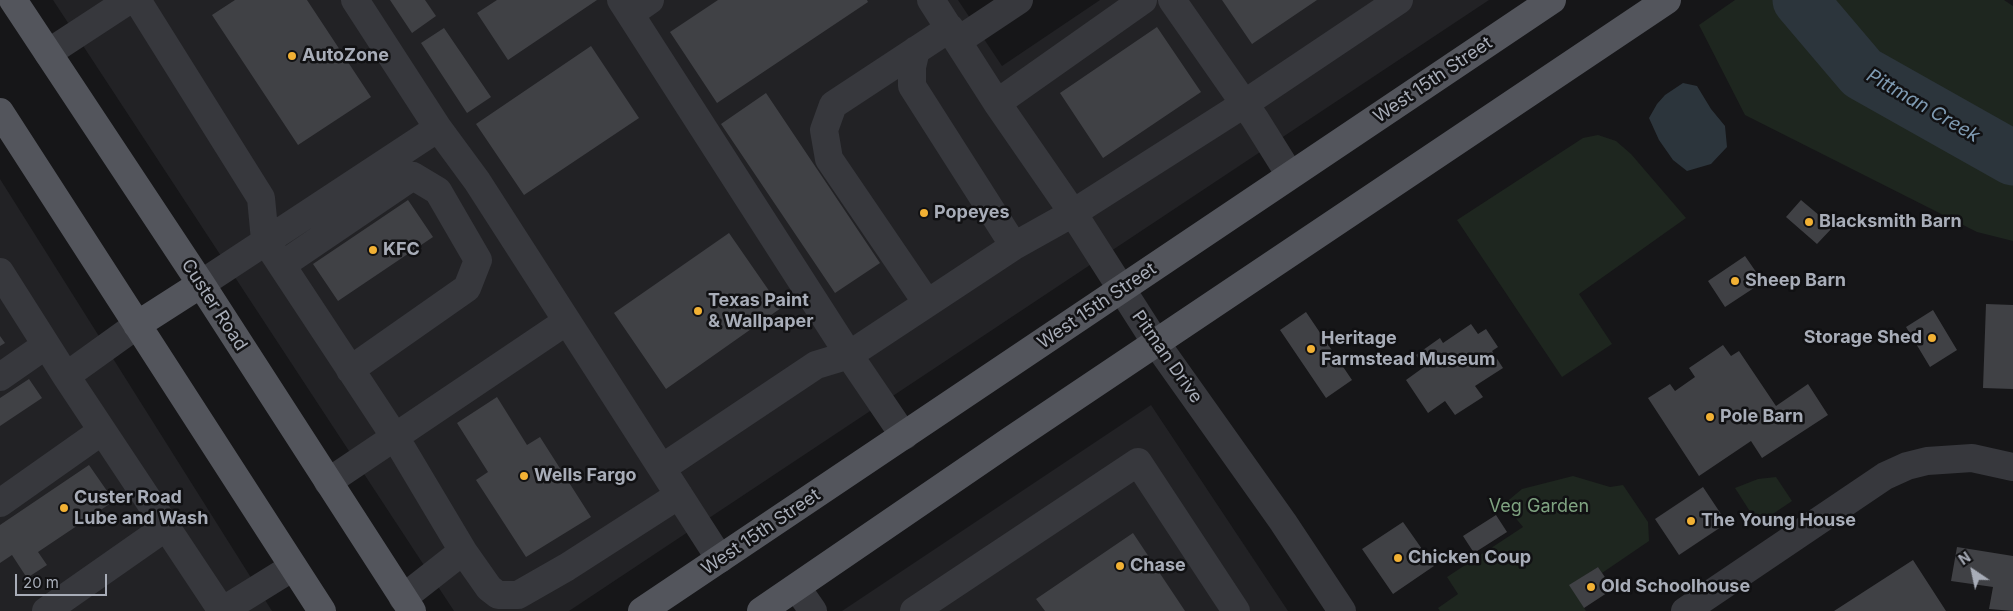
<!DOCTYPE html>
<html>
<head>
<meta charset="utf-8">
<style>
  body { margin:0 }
  #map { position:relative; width:2013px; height:611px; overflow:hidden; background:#161618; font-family:Inter,sans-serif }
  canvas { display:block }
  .north { position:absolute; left:1948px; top:546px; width:50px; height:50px; -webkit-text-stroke:4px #111113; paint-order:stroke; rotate:326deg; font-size:14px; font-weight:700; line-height:20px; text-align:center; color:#a8adb8 }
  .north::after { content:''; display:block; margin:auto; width:18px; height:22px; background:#a8adb8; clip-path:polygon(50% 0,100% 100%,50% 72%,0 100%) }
  .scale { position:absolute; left:15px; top:574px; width:92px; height:22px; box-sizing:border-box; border:2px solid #a8adb8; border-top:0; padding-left:6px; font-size:15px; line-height:18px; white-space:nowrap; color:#a8adb8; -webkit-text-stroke:4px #111113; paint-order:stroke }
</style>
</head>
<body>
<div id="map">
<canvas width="2013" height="611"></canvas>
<div class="north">N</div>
<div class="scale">20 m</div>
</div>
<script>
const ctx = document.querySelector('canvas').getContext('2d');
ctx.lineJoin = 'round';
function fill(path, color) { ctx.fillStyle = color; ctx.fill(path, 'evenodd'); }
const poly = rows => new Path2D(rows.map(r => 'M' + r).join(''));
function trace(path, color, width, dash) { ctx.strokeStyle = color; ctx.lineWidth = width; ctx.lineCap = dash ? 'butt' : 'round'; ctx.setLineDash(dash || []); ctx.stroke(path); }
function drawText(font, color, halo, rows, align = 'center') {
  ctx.font = font + ' Inter,sans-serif'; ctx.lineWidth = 5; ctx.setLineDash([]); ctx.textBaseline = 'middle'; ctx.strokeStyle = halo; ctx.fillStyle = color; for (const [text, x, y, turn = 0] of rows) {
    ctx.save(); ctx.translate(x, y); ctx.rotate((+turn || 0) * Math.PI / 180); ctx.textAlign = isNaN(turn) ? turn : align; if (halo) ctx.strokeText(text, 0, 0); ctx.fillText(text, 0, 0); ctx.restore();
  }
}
const built = poly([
  [53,0,958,0,1002,66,1100,0,1489,0,569,611,454,611],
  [0,179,272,611,0,611],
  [1151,405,1288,611,842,611]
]);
const green = poly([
  [1735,0,2004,0,2013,6,2013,241,1977,232,1745,115,1699,25],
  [1598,135,1616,141,1631,154,1686,218,1579,294,1612,344,1562,377,1457,220,1583,138],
  [1573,476,1610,487,1623,485,1648,522,1649,541,1602,573,1598,567,1570,585,1586,611,1440,611,1438,608,1458,594,1447,577,1523,527,1504,504,1522,489],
  [1776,477,1792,501,1758,524,1735,488,1758,479]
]);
const water = poly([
  [1683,83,1697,86,1711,109,1725,126,1727,147,1711,164,1687,171,1673,160,1659,140,1649,118,1657,104,1665,95]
]);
const river = poly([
  [1800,0,1862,73,2013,158]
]);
const building = poly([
  [235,0,307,0,371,97,298,145,212,15],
  [390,0,425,0,436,16,412,33],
  [497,0,597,0,508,60,477,13],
  [718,0,867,0,868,2,717,103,670,32],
  [1222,0,1317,0,1252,44],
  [1157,27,1201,92,1103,158,1060,93],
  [444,28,491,97,467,113,421,43],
  [591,46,639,118,524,195,476,124],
  [766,93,880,263,835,293,721,124],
  [408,200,433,237,338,301,313,264],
  [1801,200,1833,227,1817,244,1786,217],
  [729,233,781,308,666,389,614,313],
  [1745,256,1763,282,1725,307,1708,281],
  [1986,304,2013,305,2013,389,1983,388],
  [1933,310,1957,350,1930,367,1906,327],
  [1306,312,1352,380,1326,398,1280,330],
  [1471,324,1478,334,1486,329,1498,347,1492,351,1503,368,1475,386,1483,397,1455,415,1445,401,1428,413,1406,380,1424,367,1416,355,1440,338,1443,343],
  [0,336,5,343,0,346],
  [1723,345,1731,356,1739,351,1776,406,1808,384,1828,415,1762,458,1751,441,1699,476,1648,398,1670,384,1675,391,1695,377,1689,368],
  [29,379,42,398,0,426,0,398],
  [497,397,527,445,540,437,591,517,526,557,476,480,488,472,457,423],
  [89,465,114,501,38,552,47,565,27,578,12,555,0,563,0,525],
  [1703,487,1727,523,1679,555,1655,519],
  [1496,515,1507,532,1474,553,1463,536],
  [1403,522,1434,566,1393,594,1362,549],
  [1133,533,1185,611,1045,611,1036,599],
  [1957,547,2013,556,2013,611,1989,609,1993,587,1951,581],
  [1913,560,1946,611,1834,611],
  [1598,567,1613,589,1584,608,1569,585]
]);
const minor = poly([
  [137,0,261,198,265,240,395,437,463,551,403,598],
  [355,0,438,128],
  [621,0,849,355,816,365,662,468],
  [931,0,997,103,1073,213,1156,343,1283,522,1342,611],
  [1172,0,1255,119,1290,175],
  [630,14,650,0],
  [959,40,1019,0],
  [916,50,912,67,912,86,1014,246],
  [48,53,129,0],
  [997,103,1143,0],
  [282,265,413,176,438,191,478,260,467,288,350,370],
  [0,272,66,376,222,611,293,567],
  [201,284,438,128,477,181,567,321,328,482],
  [927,303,829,159,824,130,833,105,950,28],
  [567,321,720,559],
  [66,376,137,325],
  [0,377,46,345],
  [904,436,849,355,1014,246,1073,213,1244,104,1399,0],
  [0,503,102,431],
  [463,551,489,588,498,595,518,595,567,567,679,495],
  [797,588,813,611],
  [46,611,166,527],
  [914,611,1138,462,1236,611],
  [1685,611,1885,476,1907,466,1927,461,1972,458,2013,467]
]);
const major = poly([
  [13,0,201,284,412,611],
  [0,112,322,611],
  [137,325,201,284],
  [642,611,1552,0],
  [761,611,1011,440,1667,0]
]);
const markers = [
  [292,56,5,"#f2b134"],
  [924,213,5,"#f2b134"],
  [1809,222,5,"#f2b134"],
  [373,250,5,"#f2b134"],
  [1735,281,5,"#f2b134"],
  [698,311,5,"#f2b134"],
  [1932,338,5,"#f2b134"],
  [1311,349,5,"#f2b134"],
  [1710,417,5,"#f2b134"],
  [524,476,5,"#f2b134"],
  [64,508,5,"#f2b134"],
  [1691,521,5,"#f2b134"],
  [1398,558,5,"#f2b134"],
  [1120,566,5,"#f2b134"],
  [1591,587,5,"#f2b134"]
];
const poiNames = [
  ["AutoZone",302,56],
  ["Popeyes",934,213],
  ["Blacksmith Barn",1819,222],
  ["KFC",383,250],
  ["Sheep Barn",1745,281],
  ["Texas Paint",708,301],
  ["& Wallpaper",708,322],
  ["Storage Shed",1922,338,"right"],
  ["Heritage",1321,339],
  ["Farmstead Museum",1321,360],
  ["Pole Barn",1720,417],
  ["Wells Fargo",534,476],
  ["Custer Road",74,498],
  ["Lube and Wash",74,519],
  ["The Young House",1701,521],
  ["Chicken Coup",1408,558],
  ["Chase",1130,566],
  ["Old Schoolhouse",1601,587]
];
const streetNames = [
  ["West 15th Street",1433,80,-34],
  ["Custer Road",214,305,57],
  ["West 15th Street",1097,306,-34],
  ["Pitman Drive",1167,357,55],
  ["West 15th Street",761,532,-34]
];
const parkNames = [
  ["Veg Garden",1539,507]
];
const waterNames = [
  ["Pittman Creek",1923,106,30]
];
fill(built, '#222225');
fill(green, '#1e261f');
fill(water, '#2c353c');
trace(river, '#2c353c', 55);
fill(building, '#404145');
trace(minor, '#37383d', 28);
trace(major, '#53555c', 28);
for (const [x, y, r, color] of markers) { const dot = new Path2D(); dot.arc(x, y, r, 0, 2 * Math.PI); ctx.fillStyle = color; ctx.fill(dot); trace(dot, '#111113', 2); }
drawText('bold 18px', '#a8adb8', '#111113', poiNames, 'left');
drawText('18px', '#a8adb8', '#111113', streetNames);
drawText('18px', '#7fa381', '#111113', parkNames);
drawText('italic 19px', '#7f9bb3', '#111113', waterNames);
</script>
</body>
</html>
